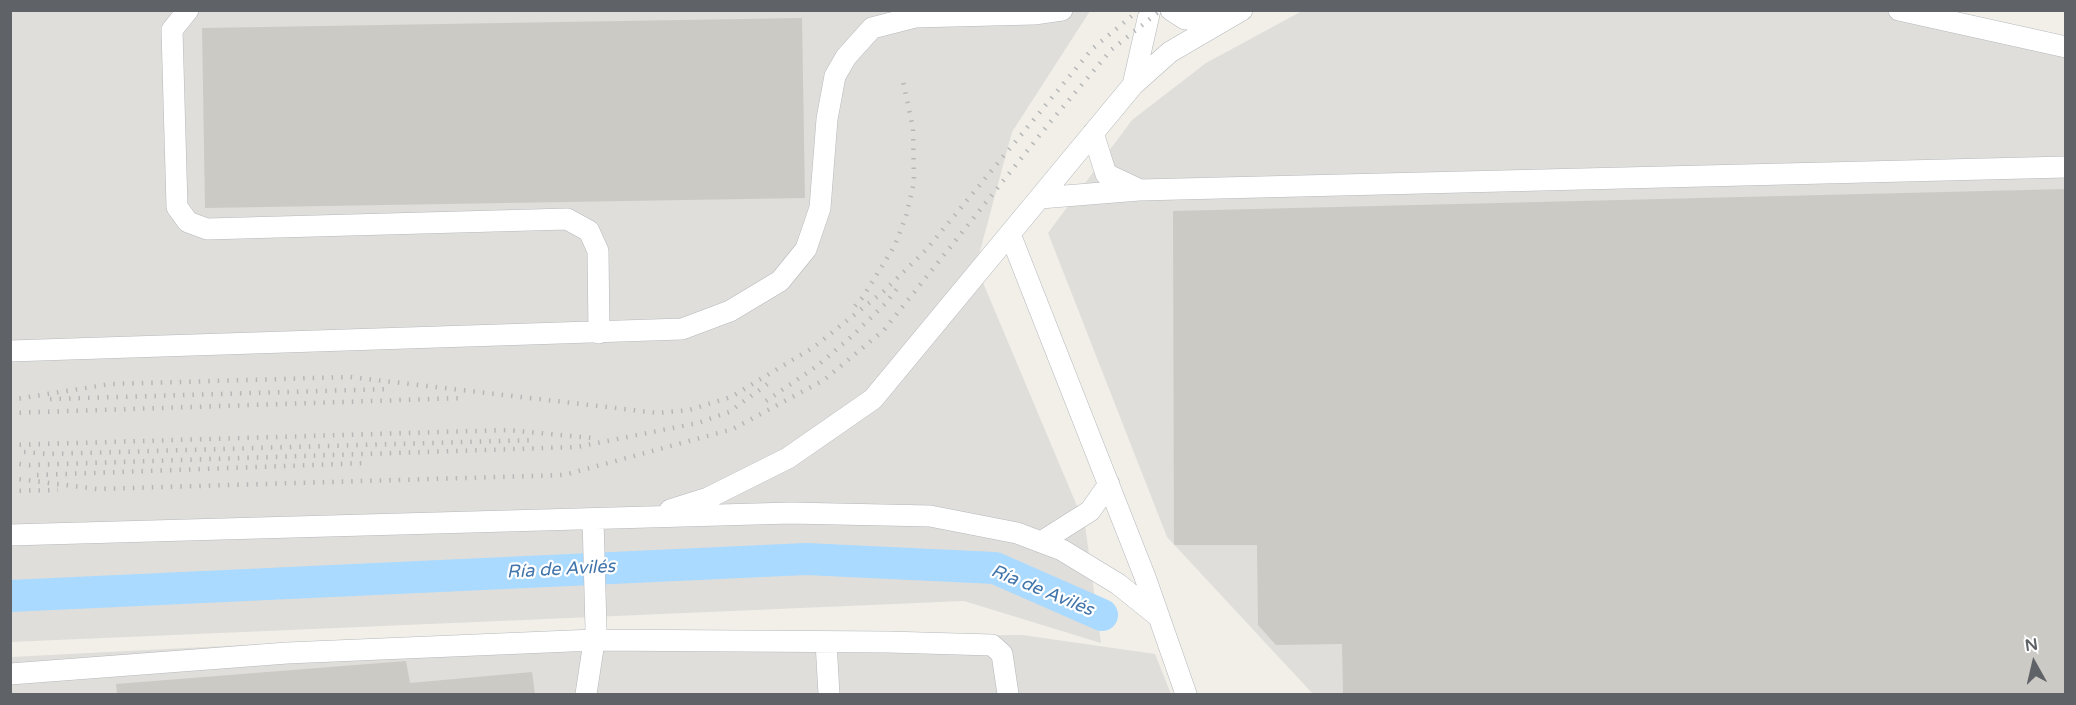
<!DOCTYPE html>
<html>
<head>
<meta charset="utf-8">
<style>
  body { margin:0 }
  #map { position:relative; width:2076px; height:705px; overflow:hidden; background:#f1efe8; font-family:"Varela Round",sans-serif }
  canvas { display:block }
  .frame { position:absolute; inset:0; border:12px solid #5f6368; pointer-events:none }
  .north { position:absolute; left:2004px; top:633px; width:60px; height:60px; -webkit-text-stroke:4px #fff; paint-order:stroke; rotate:352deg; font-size:16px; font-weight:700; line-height:24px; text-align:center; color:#5f6368 }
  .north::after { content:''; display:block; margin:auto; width:21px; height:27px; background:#5f6368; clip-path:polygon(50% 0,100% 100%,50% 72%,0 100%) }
</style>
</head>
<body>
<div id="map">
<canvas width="2076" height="705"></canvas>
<div class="frame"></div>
<div class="north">N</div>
</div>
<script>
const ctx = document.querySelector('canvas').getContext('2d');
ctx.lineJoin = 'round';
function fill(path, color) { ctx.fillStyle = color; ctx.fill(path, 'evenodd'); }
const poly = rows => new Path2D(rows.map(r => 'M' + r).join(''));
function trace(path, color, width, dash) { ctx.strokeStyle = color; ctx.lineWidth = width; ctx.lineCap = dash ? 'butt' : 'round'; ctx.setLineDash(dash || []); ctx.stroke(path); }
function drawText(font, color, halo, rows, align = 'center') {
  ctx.font = font + ' "Varela Round",sans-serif'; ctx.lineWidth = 4.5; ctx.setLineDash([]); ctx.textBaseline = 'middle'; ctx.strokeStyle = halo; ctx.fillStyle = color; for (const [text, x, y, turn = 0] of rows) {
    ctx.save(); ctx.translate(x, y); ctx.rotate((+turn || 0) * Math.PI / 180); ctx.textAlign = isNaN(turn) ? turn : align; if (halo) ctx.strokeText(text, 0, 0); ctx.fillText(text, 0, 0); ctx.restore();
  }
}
const industrial = poly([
  [1944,10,2065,39,2065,694,1313,694,1167,537,1048,233,1132,120,1206,63,1302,11],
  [10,11,1090,11,1012,132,976,266,1085,525,1101,643,964,601,11,642],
  [1022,635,1155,654,1171,694,11,694,11,657,342,640]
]);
const river = poly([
  [10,596,806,559,995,568,1102,615]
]);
const building = poly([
  [802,18,805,198,205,208,202,28],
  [2066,189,2066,694,1343,694,1342,644,1276,645,1258,625,1257,545,1174,545,1173,211],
  [406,661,410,683,532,672,535,694,117,694,116,684]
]);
const minor = poly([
  [188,10,172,30,177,207,188,222,207,229,567,219,589,231,598,251,599,333],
  [1171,10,1185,19,1225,16],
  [1899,10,2066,47],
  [1133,85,1170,52,1242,10],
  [1093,133,1106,174,1140,190,2066,167],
  [1040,198,1139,190],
  [1010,234,1145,577,1186,694],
  [10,351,682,329,730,311,780,281,806,249,820,208,827,119,835,76,846,57,872,28,915,17,1034,14,1062,10],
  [670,510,708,498,788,458,873,399,1133,85,1150,10],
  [10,535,791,513,930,516,1017,533,1062,550,1118,584,1159,617],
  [1041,542,1090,511,1109,484],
  [826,642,829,694],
  [10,674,287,653,594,640,888,642,992,645,1002,654,1008,694],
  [586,694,596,629,593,519]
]);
const rail = poly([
  [855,306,863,297,895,245,906,216,914,182,913,128,902,77],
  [50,399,389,389],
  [10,400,111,384,350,377,658,413,689,410,731,397,814,347,884,291,926,250,1092,49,1139,10],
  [766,401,817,366,851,337,885,304,899,286],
  [10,413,463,398],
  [10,445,508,430,592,438],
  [24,452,49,454,534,440],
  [10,463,29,465,577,447,698,423,729,412,773,380],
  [37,475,367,463],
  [10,478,97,489,564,475,733,429,824,380,884,330,1047,126,1111,50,1161,10],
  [10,491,58,490]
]);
const waterNames = [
  ["Ría de Avilés",561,570,-3],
  ["Ría de Avilés",1042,591,22]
];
fill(industrial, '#e0deda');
trace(river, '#aadaff', 32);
fill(building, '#cccac5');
trace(minor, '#b5b8bc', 22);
trace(minor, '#fff', 21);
trace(rail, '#b6b7b8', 4.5, [1.5, 8]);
drawText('italic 18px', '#4174aa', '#fff', waterNames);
</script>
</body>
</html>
